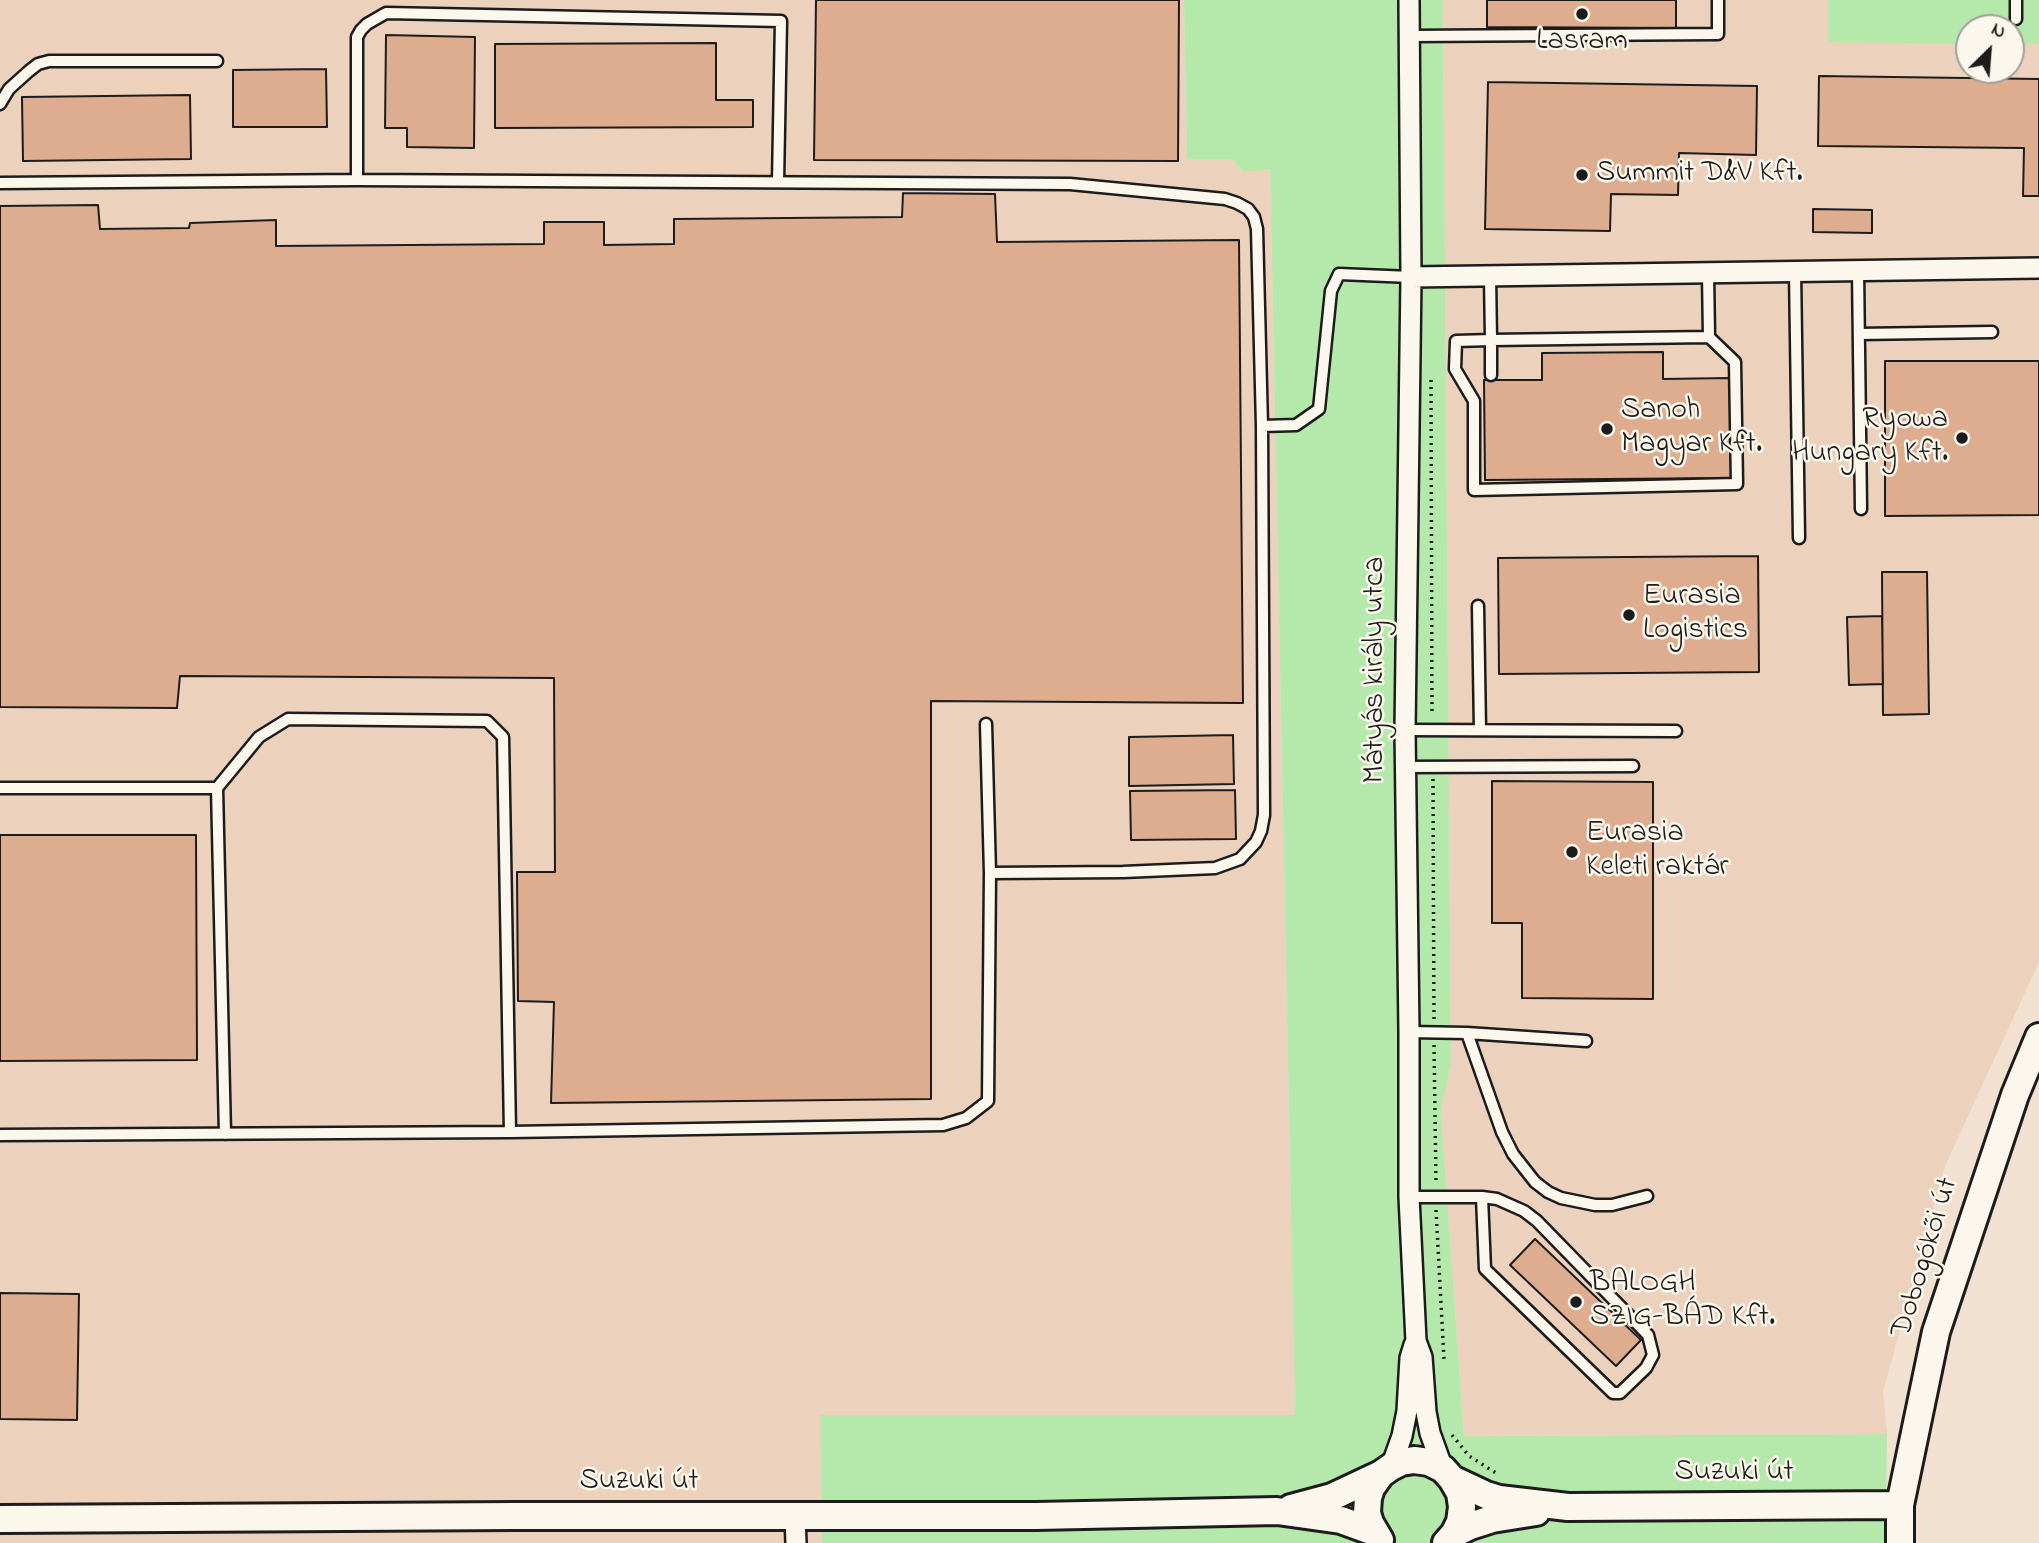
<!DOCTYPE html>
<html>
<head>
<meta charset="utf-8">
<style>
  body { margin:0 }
  #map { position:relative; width:2039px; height:1543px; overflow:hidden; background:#f2e1d0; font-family:"Indie Flower",sans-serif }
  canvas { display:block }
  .north { position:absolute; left:1955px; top:14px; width:70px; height:70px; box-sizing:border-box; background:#fbf7ec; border:2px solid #a29f99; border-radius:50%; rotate:25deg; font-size:19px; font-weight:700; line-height:28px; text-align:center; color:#1c1c1c }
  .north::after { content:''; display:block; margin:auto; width:24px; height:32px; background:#1c1c1c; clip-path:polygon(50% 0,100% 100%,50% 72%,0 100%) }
</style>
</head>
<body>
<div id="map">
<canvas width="2039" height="1543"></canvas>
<div class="north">N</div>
</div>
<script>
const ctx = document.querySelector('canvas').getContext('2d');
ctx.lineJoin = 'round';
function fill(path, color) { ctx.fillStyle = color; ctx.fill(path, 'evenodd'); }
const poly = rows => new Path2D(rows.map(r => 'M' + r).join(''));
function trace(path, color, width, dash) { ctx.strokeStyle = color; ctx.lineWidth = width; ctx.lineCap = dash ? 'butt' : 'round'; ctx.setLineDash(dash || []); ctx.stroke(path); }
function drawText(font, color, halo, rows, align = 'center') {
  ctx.font = font + ' "Indie Flower",sans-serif'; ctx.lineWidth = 5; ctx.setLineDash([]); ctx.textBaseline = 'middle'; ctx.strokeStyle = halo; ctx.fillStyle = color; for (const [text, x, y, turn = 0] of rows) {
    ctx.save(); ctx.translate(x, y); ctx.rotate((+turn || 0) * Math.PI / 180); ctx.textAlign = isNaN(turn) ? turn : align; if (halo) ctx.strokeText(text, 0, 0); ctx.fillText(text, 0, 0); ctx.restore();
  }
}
const built = poly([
  [0,0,1184,0,1187,159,1232,159,1243,172,1270,169,1295,1415,821,1415,822,1543,0,1543],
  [1443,0,2039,0,2039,962,1945,1166,1883,1392,1887,1434,1464,1436,1441,1110,1451,1065],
  [1969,28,2011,28,2011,70,1969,70]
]);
const green = poly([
  [1184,0,1443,0,1451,1065,1441,1110,1464,1436,1887,1434,1886,1543,822,1543,820,1415,1295,1415,1270,169,1243,172,1232,159,1187,159],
  [1828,0,2039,0,2039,44,2011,44,2011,28,1969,28,1969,44,1828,42]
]);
const building = poly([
  [816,0,1179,0,1178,161,814,160,816,0],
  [1487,0,1676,0,1676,28,1487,27,1487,0],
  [386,35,475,37,474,148,407,147,407,128,385,128,386,35],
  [716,43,716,100,753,100,753,127,495,128,495,44,716,43],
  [326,69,327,127,233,127,233,70,326,69],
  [1819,76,2039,79,2039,196,2023,196,2024,148,1818,146,1819,76],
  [1488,82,1757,86,1756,155,1679,153,1678,195,1611,194,1610,231,1485,229,1488,82],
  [190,95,191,159,23,161,22,97,190,95],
  [903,193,995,194,997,242,1239,240,1243,703,931,701,931,1099,551,1103,554,1002,518,1001,517,872,555,872,554,678,180,676,177,708,0,707,0,206,98,205,100,229,189,228,190,223,276,220,276,246,544,244,544,222,604,222,604,245,674,244,674,219,902,217,903,193],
  [1813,209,1872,210,1872,233,1813,232,1813,209],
  [1663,352,1663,379,1730,378,1731,478,1485,480,1484,380,1542,380,1542,353,1663,352],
  [1885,361,2039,361,2039,515,1885,516,1885,361],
  [1758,556,1759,672,1499,674,1498,558,1758,556],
  [1882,572,1927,572,1929,714,1883,715,1882,572],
  [1882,616,1883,684,1849,685,1847,617,1882,616],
  [1233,735,1234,784,1129,786,1129,737,1233,735],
  [1492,781,1653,782,1653,999,1522,998,1522,923,1492,923,1492,781],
  [1235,790,1236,839,1131,840,1130,791,1235,790],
  [0,835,196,835,197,1060,0,1061,0,835],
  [1535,1239,1641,1340,1616,1366,1510,1265,1535,1239],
  [0,1293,79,1294,77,1420,0,1419,0,1293]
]);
const path = poly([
  [1431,380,1432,715],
  [1433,779,1434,1020],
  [1434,1045,1436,1184],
  [1436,1210,1444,1359],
  [1452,1435,1469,1456,1496,1473]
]);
const service = poly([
  [2016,0,2016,19],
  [1409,36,1718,34,1718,0],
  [0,104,9,89,29,71,38,64,49,61,217,61],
  [357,180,357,37,361,30,367,24,386,13,781,21,778,182],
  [0,183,357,180,1070,184,1225,199,1237,203,1248,209,1254,217,1257,229,1262,426,1264,815,1261,831,1256,842,1240,859,1215,868,1123,872,990,873],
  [1858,270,1861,509],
  [1795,271,1799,538],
  [1490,276,1491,340,1456,341,1455,369,1474,401,1474,490,1737,484,1735,362,1709,337,1708,273],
  [1859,334,1992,332],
  [1491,375,1491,340,1709,337],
  [1262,426,1296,425,1319,409,1331,291,1339,274,1411,277],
  [1478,606,1480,730],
  [1405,730,1676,731],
  [1405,767,1633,766],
  [0,788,217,788],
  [1409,1032,1467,1033,1586,1041],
  [1467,1033,1502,1132,1513,1154,1535,1182,1548,1192,1561,1198,1595,1205,1612,1205,1647,1196],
  [225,1134,217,788,259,737,288,719,487,721,503,737,510,1132],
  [0,1135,510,1132,943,1125,966,1118,988,1101,990,873,986,724],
  [1409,1197,1482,1197,1497,1199,1524,1211,1537,1221,1648,1335,1653,1355,1646,1368,1620,1393,1613,1393,1485,1269,1482,1197]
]);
const minor = poly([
  [1409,0,1411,277,1405,730,1409,1032,1409,1197,1416,1341,1422,1357,1426,1412,1430,1433,1443,1469],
  [1411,277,2039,268],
  [1391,1467,1402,1436,1407,1411,1410,1358,1414,1345],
  [795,1517,796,1543]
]);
const secondary = poly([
  [1452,1479,1486,1495,1499,1499,1568,1507,1900,1505],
  [1291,1508,1332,1497,1381,1474],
  [0,1519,517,1516,1036,1516,1277,1511,1341,1520,1374,1532],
  [1454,1534,1470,1526,1492,1519,1536,1512],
  [1380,1540,1370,1523,1367,1513,1368,1498,1371,1488,1381,1474,1391,1467,1401,1462,1414,1460,1429,1462,1443,1469,1452,1479,1460,1493,1462,1507,1460,1522,1454,1534,1446,1543],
  [1900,1543,1900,1505,1936,1332,2015,1095,2039,1037]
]);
const markers = [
  [1582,14,7,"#1c1c1c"],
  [1582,175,7,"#1c1c1c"],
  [1607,429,7,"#1c1c1c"],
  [1962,438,7,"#1c1c1c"],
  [1629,615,7,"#1c1c1c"],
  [1572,852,7,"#1c1c1c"],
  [1576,1302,7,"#1c1c1c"]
];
const poiNames = [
  ["Lasram",1582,43,"center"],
  ["Summit D&V Kft.",1596,175],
  ["Sanoh",1621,412],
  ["Magyar Kft.",1621,446],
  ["Ryowa",1948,421,"right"],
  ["Hungary Kft.",1948,455,"right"],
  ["Eurasia",1643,598],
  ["Logistics",1643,632],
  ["Eurasia",1586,835],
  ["Keleti raktár",1586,869],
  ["BALOGH",1590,1285],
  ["SZIG-BÁD Kft.",1590,1319]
];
const streetNames = [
  ["Mátyás király utca",1377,670,-90],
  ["Dobogókői út",1927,1258,-73],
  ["Suzuki út",1734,1474],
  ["Suzuki út",639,1483]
];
fill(built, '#ecd1bd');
fill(green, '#b5e9ab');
fill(building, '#dead90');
trace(building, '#1c1c1c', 2);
trace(service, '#1c1c1c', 15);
trace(minor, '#1c1c1c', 24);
trace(secondary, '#1c1c1c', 32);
trace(path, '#1c1c1c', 3.5, [2, 5]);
trace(service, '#fbf7ec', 10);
trace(minor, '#fbf7ec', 19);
trace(secondary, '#fbf7ec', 26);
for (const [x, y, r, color] of markers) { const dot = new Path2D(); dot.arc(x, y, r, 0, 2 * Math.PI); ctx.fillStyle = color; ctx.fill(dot); trace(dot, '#fbf7ec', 2.5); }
drawText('30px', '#1c1c1c', '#fbf7ec', poiNames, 'left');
drawText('30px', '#1c1c1c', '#fbf7ec', streetNames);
</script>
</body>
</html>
